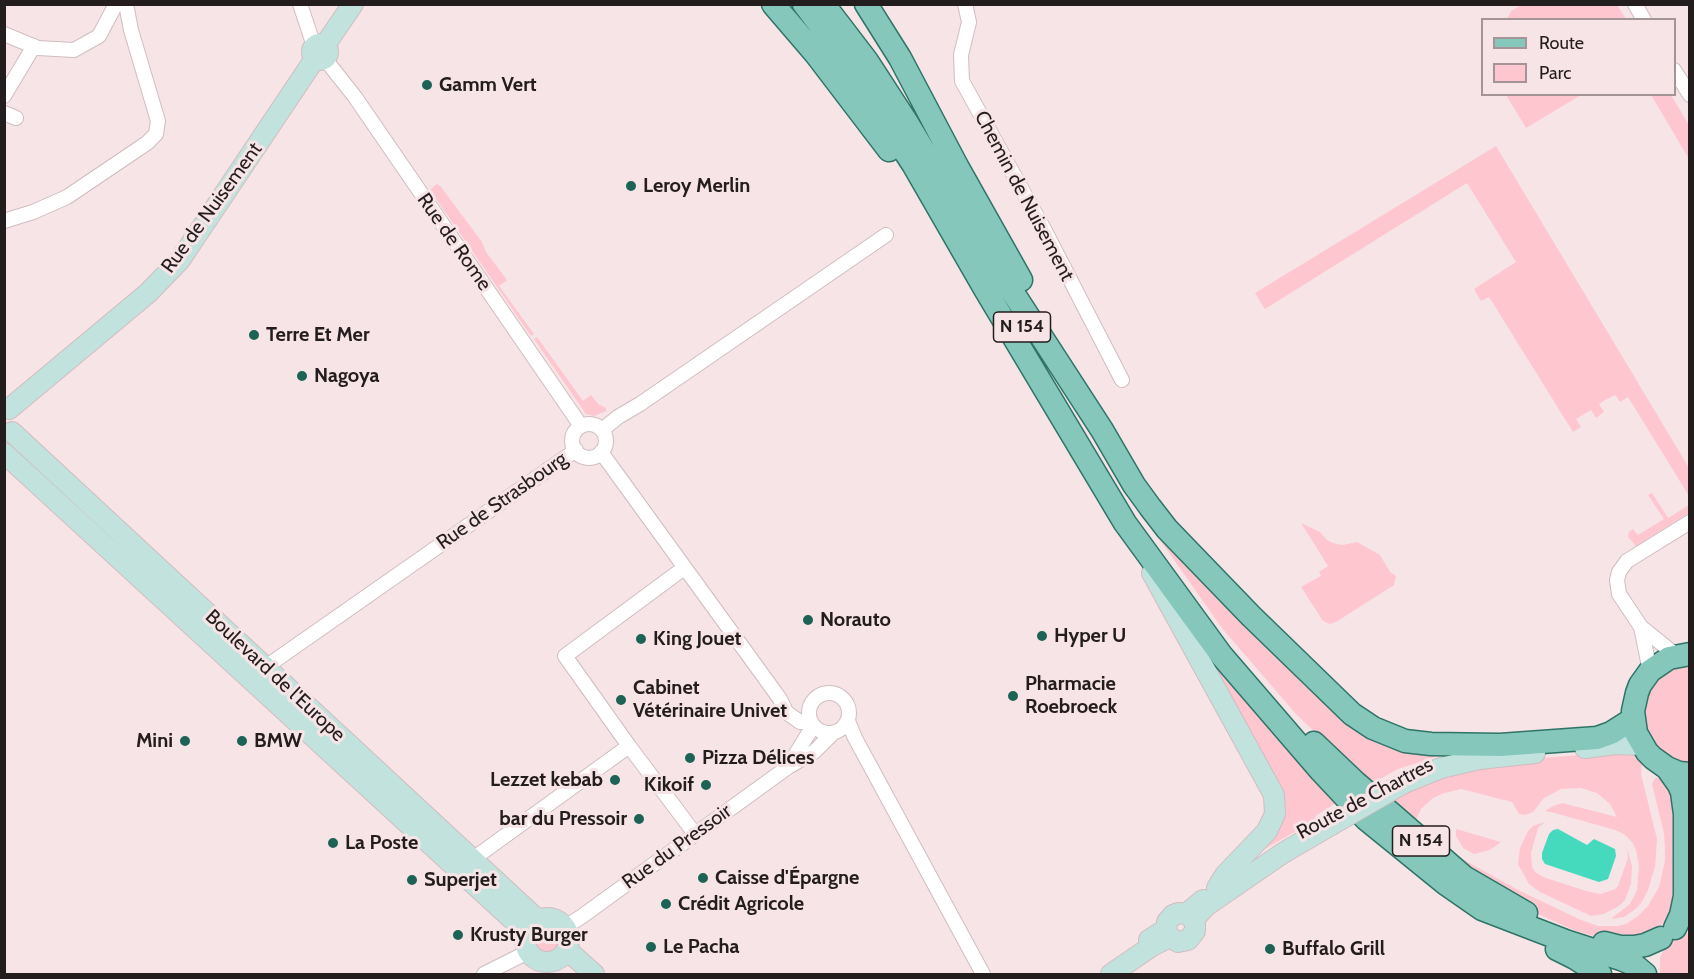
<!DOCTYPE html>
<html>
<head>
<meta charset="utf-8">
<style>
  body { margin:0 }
  #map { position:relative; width:1694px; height:979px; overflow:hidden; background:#f7e4e7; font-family:Cabin,sans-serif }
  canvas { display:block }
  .frame { position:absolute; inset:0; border:6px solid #241d1e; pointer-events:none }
  .legend { position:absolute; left:1481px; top:18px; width:195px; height:78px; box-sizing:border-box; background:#f7e4e7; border:2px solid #a39497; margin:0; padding:8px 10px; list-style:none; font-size:18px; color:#241d1e }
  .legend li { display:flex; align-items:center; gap:12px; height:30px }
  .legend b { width:30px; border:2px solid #a39497 }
</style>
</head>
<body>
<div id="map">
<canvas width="1694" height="979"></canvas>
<div class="frame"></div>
<ul class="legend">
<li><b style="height:8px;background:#85c8bb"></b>Route</li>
<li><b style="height:16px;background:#fec6cf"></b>Parc</li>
</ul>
</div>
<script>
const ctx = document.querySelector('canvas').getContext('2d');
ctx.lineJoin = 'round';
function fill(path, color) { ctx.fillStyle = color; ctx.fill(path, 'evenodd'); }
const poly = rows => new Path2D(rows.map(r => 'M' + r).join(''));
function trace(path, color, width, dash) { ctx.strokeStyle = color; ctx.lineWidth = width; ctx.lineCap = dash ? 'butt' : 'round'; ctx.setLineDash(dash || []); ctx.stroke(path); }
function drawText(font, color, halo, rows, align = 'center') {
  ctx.font = font + ' Cabin,sans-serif'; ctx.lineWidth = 6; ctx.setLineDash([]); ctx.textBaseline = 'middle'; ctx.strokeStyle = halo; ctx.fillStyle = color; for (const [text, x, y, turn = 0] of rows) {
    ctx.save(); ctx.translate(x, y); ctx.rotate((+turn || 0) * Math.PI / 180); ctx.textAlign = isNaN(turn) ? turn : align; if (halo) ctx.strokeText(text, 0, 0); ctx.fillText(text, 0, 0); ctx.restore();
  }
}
const green = poly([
  [1523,4,1617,5,1626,19,1507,19,1511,11],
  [1506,95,1581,95,1526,128],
  [1651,95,1671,95,1689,125,1689,159],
  [1496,146,1689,468,1689,496,1628,397,1620,402,1615,395,1607,399,1599,404,1604,412,1596,418,1591,410,1576,419,1581,427,1573,432,1489,297,1481,301,1474,289,1516,262,1467,183,1265,309,1255,293],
  [437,184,441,187,482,242,486,252,507,280,499,286,534,334,531,336,430,190,434,186],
  [537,337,583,401,591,395,598,404,606,408,606,411,594,416,586,414,534,339],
  [1077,405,1134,488,1343,712,1448,753,1398,769,1369,785,1296,714,1222,628,1153,530],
  [1652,493,1668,518,1689,505,1689,513,1636,546,1628,537,1629,532,1633,529,1638,535,1664,519,1648,495],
  [1301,523,1320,532,1327,540,1333,543,1343,545,1357,542,1375,552,1380,555,1390,572,1396,576,1394,585,1336,622,1330,624,1323,621,1301,587,1321,576,1319,572,1328,566],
  [1181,611,1338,802,1315,816,1316,820,1259,852,1277,823],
  [1689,660,1689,767,1666,759,1641,725,1649,683,1686,661],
  [1618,752,1632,753,1642,764,1641,774,1657,839,1655,867,1648,890,1643,900,1637,908,1624,917,1612,919,1612,918,1630,904,1637,890,1639,866,1636,850,1632,842,1624,834,1615,830,1555,813,1545,811,1553,806,1562,803,1617,817,1610,804,1597,793,1581,788,1561,789,1544,798,1533,812,1525,815,1519,814,1512,802,1461,789,1444,793,1433,798,1421,809,1416,820,1445,847,1464,860,1518,890,1581,920,1598,926,1618,926,1626,924,1638,916,1648,906,1659,887,1665,861,1665,848,1664,833,1652,784,1655,778,1662,778,1665,780,1674,799,1677,885,1670,916,1648,937,1612,941,1576,931,1540,915,1508,898,1385,801,1430,779,1505,761],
  [1545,822,1538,828,1531,853,1532,866,1534,871,1543,877,1586,891,1600,894,1615,889,1618,886,1628,858,1627,848,1632,866,1631,884,1625,900,1619,906,1604,914,1591,916,1540,892,1529,884,1518,864,1520,848,1528,831,1533,826],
  [1456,829,1501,842,1490,850,1474,854,1463,848,1456,836],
  '529 941a18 18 0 1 1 36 0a18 18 0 1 1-36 0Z',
  [1689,933,1689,974,1660,974,1660,958,1665,947,1673,939]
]);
const water = poly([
  [1558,829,1587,845,1594,839,1615,849,1616,856,1608,879,1599,882,1545,864,1542,859,1542,853,1549,834,1553,830]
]);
const street = poly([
  [300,4,314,46],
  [965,4,969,22,961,55,962,81,1045,231,1122,380],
  [1635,4,1644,20],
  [4,34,38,48,74,50,99,36,116,4],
  [325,59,355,97,581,426],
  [1674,70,1690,95],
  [4,96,34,46],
  [4,113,16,118],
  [4,221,33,212,67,197,147,143,156,134,158,121,131,30,126,4],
  '572 441a17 17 0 1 1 34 0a17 17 0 1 1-34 0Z',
  [602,430,618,417,640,404,886,235],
  [601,452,780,699,786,712,800,722,811,722],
  [684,568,565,656,629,746,695,834],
  [1641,627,1650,671],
  [1677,656,1641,627,1619,594,1617,580,1619,572,1627,561,1690,522],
  [260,671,576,450],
  '809 713a20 20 0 1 1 40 0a20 20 0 1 1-40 0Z',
  [848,721,855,738,983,974],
  [791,762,813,726],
  [473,859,629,746],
  [565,927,581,917,788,767,814,752,833,733],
  [484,974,528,952]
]);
const secondary = poly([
  '312 52a8 8 0 1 1 16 0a8 8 0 1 1-16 0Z',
  [325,45,353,4],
  [9,409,148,293,180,260,314,60],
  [12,432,538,920],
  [4,453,526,932],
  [1152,573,1274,795,1275,814,1267,831,1225,875,1217,888],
  [1585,748,1616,744,1642,745],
  [1404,783,1441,768,1479,759,1535,753],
  '525 940a22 22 0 1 1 44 0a22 22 0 1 1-44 0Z',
  [1149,940,1166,929,1167,922,1173,915,1178,913,1186,914,1203,900],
  [567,950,594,974],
  [1111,974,1152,946,1170,937,1178,942,1188,940,1195,931,1195,924,1193,920,1206,906,1283,853,1331,825]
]);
const primary = poly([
  [773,4,815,53,889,150],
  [804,4,830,38,913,164,985,289,1125,523,1222,656,1321,771,1366,819,1446,884,1482,909,1568,942,1621,959,1633,964,1645,974],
  [866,4,900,58,958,168,1021,280],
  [828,10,867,61,906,121,960,211,1102,430,1134,485,1150,507,1167,529,1251,616,1352,714,1373,728,1405,741,1431,744,1500,745,1597,738,1611,733,1633,719],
  [1690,654,1669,658,1650,671,1640,685,1637,693,1633,711,1636,733,1647,752,1653,758,1667,768,1679,773,1690,774],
  [1314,743,1355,782,1464,877,1526,913],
  [1667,768,1679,785,1682,792,1685,814,1685,896,1681,915,1675,928],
  [1604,943,1620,947,1634,947,1645,945,1661,938],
  [1557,949,1575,958,1600,974]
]);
const secondaryBridge = poly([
  [1331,825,1404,783]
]);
const markers = [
  [427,85,6,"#1d6355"],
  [631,186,6,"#1d6355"],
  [254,335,6,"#1d6355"],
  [302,376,6,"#1d6355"],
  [808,620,6,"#1d6355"],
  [1042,636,6,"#1d6355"],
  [641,639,6,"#1d6355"],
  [1013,696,6,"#1d6355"],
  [621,700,6,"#1d6355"],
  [185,741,6,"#1d6355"],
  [242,741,6,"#1d6355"],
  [690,758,6,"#1d6355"],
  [615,780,6,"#1d6355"],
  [706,785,6,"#1d6355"],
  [639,819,6,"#1d6355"],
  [333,843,6,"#1d6355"],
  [703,878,6,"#1d6355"],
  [412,880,6,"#1d6355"],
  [666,904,6,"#1d6355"],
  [458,935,6,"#1d6355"],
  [651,947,6,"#1d6355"],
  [1270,949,6,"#1d6355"]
];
const shields = [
  [1022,327,57],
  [1421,841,57]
];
const shieldNames = [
  ["N 154",1022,327],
  ["N 154",1421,841]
];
const poiNames = [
  ["Gamm Vert",439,85],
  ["Leroy Merlin",643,186],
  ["Terre Et Mer",266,335],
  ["Nagoya",314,376],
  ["Norauto",820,620],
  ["Hyper U",1054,636],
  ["King Jouet",653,639],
  ["Pharmacie",1025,684],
  ["Roebroeck",1025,707],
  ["Cabinet",633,688],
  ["Vétérinaire Univet",633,711],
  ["Mini",173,741,"right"],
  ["BMW",254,741],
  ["Pizza Délices",702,758],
  ["Lezzet kebab",603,780,"right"],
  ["Kikoif",694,785,"right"],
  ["bar du Pressoir",627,819,"right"],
  ["La Poste",345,843],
  ["Caisse d'Épargne",715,878],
  ["Superjet",424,880],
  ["Crédit Agricole",678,904],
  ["Krusty Burger",470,935],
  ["Le Pacha",663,947],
  ["Buffalo Grill",1282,949]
];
const streetNames = [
  ["Chemin de Nuisement",1024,196,62],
  ["Rue de Nuisement",212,208,-54],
  ["Rue de Rome",454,242,55],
  ["Rue de Strasbourg",502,501,-35],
  ["Boulevard de l'Europe",275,676,43],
  ["Route de Chartres",1365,799,-28],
  ["Rue du Pressoir",677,847,-36]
];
fill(green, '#fec6cf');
fill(water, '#45d9bd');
trace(street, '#cfbdc0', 16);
trace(secondary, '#cfbdc0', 22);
trace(primary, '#2e7467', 25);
trace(street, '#fff', 14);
trace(secondary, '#c2e3dd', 20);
trace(primary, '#85c8bb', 22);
trace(secondaryBridge, '#cfbdc0', 22, []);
trace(secondaryBridge, '#c2e3dd', 20);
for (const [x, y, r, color] of markers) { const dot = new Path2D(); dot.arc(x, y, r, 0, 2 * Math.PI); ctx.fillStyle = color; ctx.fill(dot); trace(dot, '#f7e4e7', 2); }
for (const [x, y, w] of shields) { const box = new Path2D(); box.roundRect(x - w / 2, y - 15, w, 30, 4.5); ctx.fillStyle = '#f7e4e7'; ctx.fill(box); trace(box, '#241d1e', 1.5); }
drawText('bold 18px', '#241d1e', null, shieldNames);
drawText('bold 20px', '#241d1e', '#f7e4e7', poiNames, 'left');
drawText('20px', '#241d1e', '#f7e4e7', streetNames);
</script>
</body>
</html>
